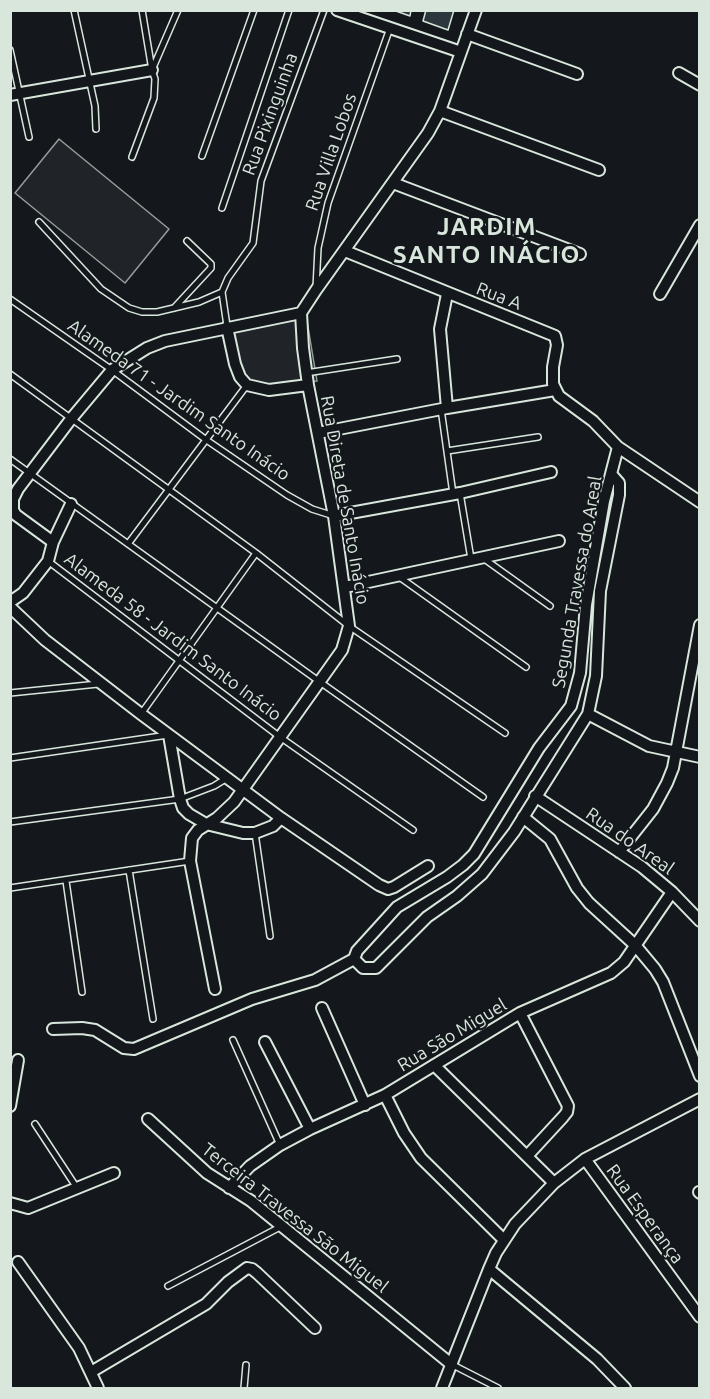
<!DOCTYPE html>
<html>
<head>
<meta charset="utf-8">
<style>
  body { margin:0 }
  #map { position:relative; width:710px; height:1399px; overflow:hidden; background:#14181c; font-family:Ubuntu,sans-serif }
  canvas { display:block }
  .frame { position:absolute; inset:0; border:12px solid #d8e6dc; pointer-events:none }
</style>
</head>
<body>
<div id="map">
<canvas width="710" height="1399"></canvas>
<div class="frame"></div>
</div>
<script>
const ctx = document.querySelector('canvas').getContext('2d');
ctx.lineJoin = 'round';
function fill(path, color) { ctx.fillStyle = color; ctx.fill(path, 'evenodd'); }
const poly = rows => new Path2D(rows.map(r => 'M' + r).join(''));
function trace(path, color, width, dash) { ctx.strokeStyle = color; ctx.lineWidth = width; ctx.lineCap = dash ? 'butt' : 'round'; ctx.setLineDash(dash || []); ctx.stroke(path); }
function drawText(font, color, halo, rows, align = 'center') {
  ctx.font = font + ' Ubuntu,sans-serif'; ctx.lineWidth = 4.5; ctx.setLineDash([]); ctx.textBaseline = 'middle'; ctx.strokeStyle = halo; ctx.fillStyle = color; for (const [text, x, y, turn = 0] of rows) {
    ctx.save(); ctx.translate(x, y); ctx.rotate((+turn || 0) * Math.PI / 180); ctx.textAlign = isNaN(turn) ? turn : align; if (halo) ctx.strokeText(text, 0, 0); ctx.fillText(text, 0, 0); ctx.restore();
  }
}
const green = poly([
  [59,139,169,229,125,283,15,193,59,139],
  [306,315,317,381,270,387,249,382,239,370,230,326,306,315]
]);
const building = poly([
  [393,10,411,10,410,16,393,10],
  [426,10,454,10,448,30,423,21,426,10]
]);
const lane = poly([
  [74,10,95,106,96,129],
  [142,10,152,70],
  [10,50,29,137],
  [202,156,254,10],
  [132,157,154,98,155,79,152,70,178,10],
  [222,208,289,10],
  [39,222,101,289,129,308,142,312,157,312,199,302,222,292],
  [316,288,318,248,328,203,390,28],
  [10,299,112,370,205,439,287,495,312,509,334,516],
  [174,308,211,268,211,264,187,241],
  [227,326,222,292,228,278,253,243,261,181,324,10],
  [306,373,397,359],
  [10,374,256,553,349,626,505,733],
  [441,409,453,494],
  [447,451,538,437],
  [10,459,320,682,483,797],
  [460,493,471,559],
  [128,544,247,385],
  [483,558,550,606],
  [48,561,280,737,413,830],
  [398,576,526,667],
  [10,693,98,684],
  [141,714,256,553],
  [10,758,168,735],
  [10,822,180,799,214,786,227,778],
  [255,833,270,936],
  [129,870,153,1019],
  [66,881,82,992],
  [10,888,190,861],
  [233,1040,280,1145],
  [35,1124,77,1188],
  [168,1286,282,1226],
  [451,1364,498,1388],
  [244,1388,246,1365]
]);
const street = poly([
  [337,10,461,52],
  [467,34,577,74],
  [679,73,700,85],
  [10,95,152,70],
  [440,111,599,170],
  [393,183,580,254],
  [345,251,555,336,557,345,553,367,553,384,559,396,593,421,618,447,700,502],
  [447,294,440,329,447,408],
  [660,294,700,225],
  [227,327,235,364,240,377,247,385,269,390,308,385],
  [318,433,447,408,555,390],
  [611,474,619,483,619,495,600,591,596,676,588,714,514,832,482,874,457,896,427,917,376,968,363,968,354,959,357,951,397,907,447,877,463,865,474,854,539,748,571,706,580,673,586,605,604,501,618,447],
  [334,516,460,493,551,472],
  [53,542,16,515,13,510,13,499,18,489,71,419,112,370,147,348,165,341,301,313],
  [345,587,559,541],
  [10,602,23,593,48,561,53,542,71,504],
  [10,607,45,640,141,714,281,818,379,885,388,889,394,887,428,866],
  [588,714,649,746,700,757],
  [169,735,180,799,183,808,189,814,206,824,243,833,255,833,273,826,281,818],
  [535,796,642,867,672,892,700,921],
  [523,817,550,839,577,888,589,903,635,945,655,969,663,982,700,1076],
  [619,852,653,809,667,783,673,768,700,625],
  [215,989,190,861,192,838,198,830,217,818,234,802,342,650,349,626,334,516,308,385,303,348,301,313,316,290,428,133,440,111,476,10],
  [322,1008,365,1105],
  [520,1013,568,1106,567,1112,563,1117,527,1156],
  [53,1029,82,1028,95,1030,124,1048,134,1049,252,999,315,980,354,959],
  [265,1042,310,1129],
  [434,1065,554,1183],
  [385,1095,404,1133,421,1158,504,1240],
  [10,1106,18,1060],
  [148,1119,207,1173,251,1201,451,1364],
  [585,1159,700,1317],
  [229,1188,250,1166,280,1145,310,1129,385,1095,520,1013,611,973,624,962,672,892],
  [699,1192,700,1193],
  [10,1203,28,1208,114,1173],
  [18,1262,79,1348,98,1388],
  [489,1269,597,1359,625,1388],
  [91,1372,206,1304,228,1282,247,1268,252,1269,257,1273,315,1328],
  [442,1388,489,1269,496,1253,515,1224,554,1183,585,1159,700,1099]
]);
const streetNames = [
  ["Rua Pixinguinha",270,114,-70],
  ["Rua Villa Lobos",331,152,-71],
  ["Rua A",499,296,21],
  ["Alameda 71 - Jardim Santo Inácio",179,400,35],
  ["Rua Direta de Santo Inácio",345,500,80],
  ["Segunda Travessa do Areal",577,582,-80],
  ["Alameda 58 - Jardim Santo Inácio",173,637,37],
  ["Rua do Areal",630,841,35],
  ["Rua São Miguel",452,1035,-31],
  ["Rua Esperança",645,1214,54],
  ["Terceira Travessa São Miguel",295,1218,38]
];
const districtNames = [
  ["JARDIM",487,227],
  ["SANTO INÁCIO",487,255]
];
fill(green, '#202428');
trace(green, '#939e99', 1.5);
fill(building, '#2c363c');
trace(building, '#d8e6dc', 1.5);
trace(lane, '#d8e6dc', 8);
trace(street, '#d8e6dc', 14);
trace(lane, '#14181c', 5);
trace(street, '#14181c', 10);
drawText('18px', '#d8e6dc', '#14181c', streetNames);
ctx.letterSpacing = '1.5px';
drawText('bold 24px', '#d8e6dc', '#14181c', districtNames);
ctx.letterSpacing = '0px';
</script>
</body>
</html>
